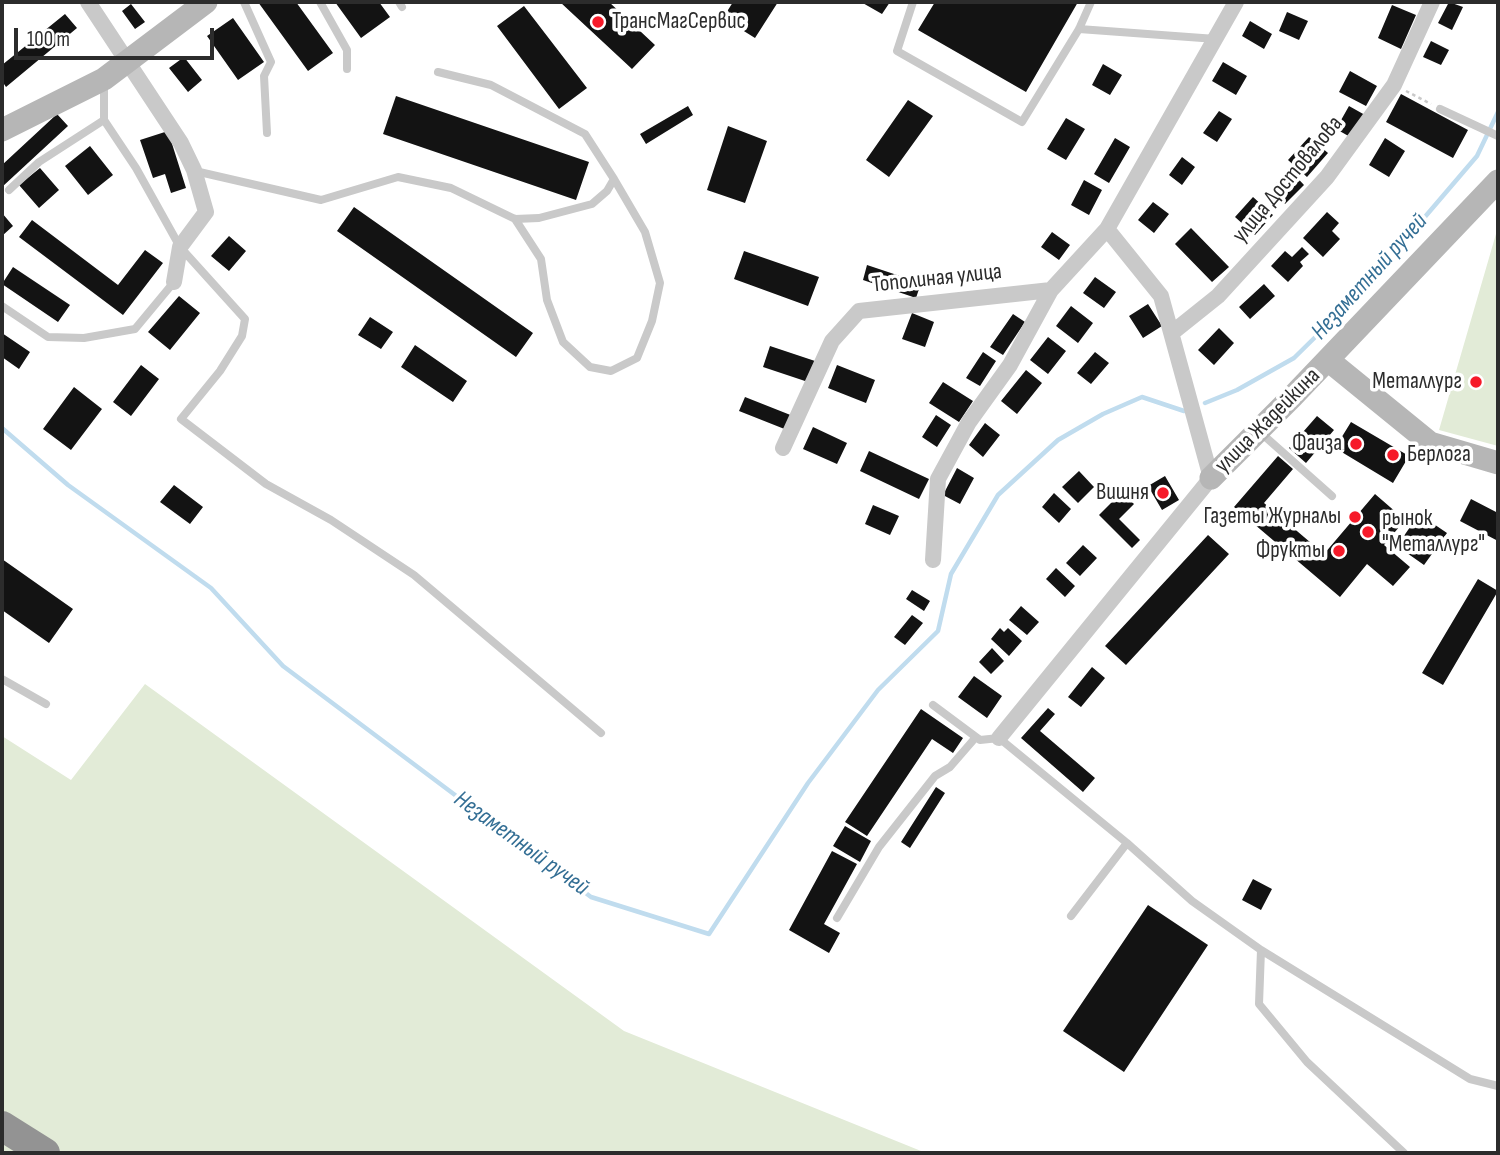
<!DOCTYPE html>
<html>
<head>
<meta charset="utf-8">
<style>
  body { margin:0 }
  #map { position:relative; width:1500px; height:1155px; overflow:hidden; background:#fff; font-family:"Sofia Sans Condensed",sans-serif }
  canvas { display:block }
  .frame { position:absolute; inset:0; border:4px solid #2c2c2c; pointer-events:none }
  .scale { position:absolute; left:14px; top:28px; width:200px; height:32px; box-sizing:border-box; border:4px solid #2c2c2c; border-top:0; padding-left:9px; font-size:21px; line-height:24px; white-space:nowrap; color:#2c2c2c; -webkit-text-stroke:5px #fff; paint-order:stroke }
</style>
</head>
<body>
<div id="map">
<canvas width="1500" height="1155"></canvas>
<div class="frame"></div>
<div class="scale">100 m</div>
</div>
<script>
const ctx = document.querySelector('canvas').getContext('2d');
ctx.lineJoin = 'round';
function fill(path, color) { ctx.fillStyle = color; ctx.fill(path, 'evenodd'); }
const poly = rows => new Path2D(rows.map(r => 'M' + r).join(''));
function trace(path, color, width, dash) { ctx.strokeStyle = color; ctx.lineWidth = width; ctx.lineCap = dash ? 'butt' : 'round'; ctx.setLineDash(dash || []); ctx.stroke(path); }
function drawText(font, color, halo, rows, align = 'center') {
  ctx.font = font + ' "Sofia Sans Condensed",sans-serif'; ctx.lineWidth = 7; ctx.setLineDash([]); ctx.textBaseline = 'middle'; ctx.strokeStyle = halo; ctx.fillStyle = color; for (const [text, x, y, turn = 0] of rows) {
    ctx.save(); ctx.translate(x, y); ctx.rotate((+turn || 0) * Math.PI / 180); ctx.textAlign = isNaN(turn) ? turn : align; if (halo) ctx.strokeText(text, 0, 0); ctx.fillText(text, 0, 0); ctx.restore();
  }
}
const green = poly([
  [1498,227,1498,446,1439,430],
  [145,684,624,1031,926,1153,2,1153,2,736,71,780]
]);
const stream = poly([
  [1205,403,1237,390,1294,358,1359,294,1477,156,1498,112],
  [2,428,68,485,211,588,283,666,591,897,709,934,808,783,878,690,938,631,951,574,998,495,1058,440,1103,414,1142,397,1184,411]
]);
const building = poly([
  [258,2,296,2,333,53,308,71],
  [335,2,379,2,390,17,361,38],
  [560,2,609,2,655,45,632,69],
  [733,2,778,2,755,38,723,18],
  [861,2,890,2,882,14],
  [935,2,1078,2,1026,92,918,30],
  [1449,2,1463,7,1452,30,1438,23],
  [131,4,145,22,135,29,122,11],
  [1392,5,1416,15,1401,49,1378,38],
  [524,6,587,88,559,109,497,26],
  [1287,12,1308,21,1299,40,1279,31],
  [65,14,77,28,6,87,2,81,2,65],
  [233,18,264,62,238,80,207,36],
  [1250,21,1272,34,1264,49,1242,36],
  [1431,41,1449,50,1441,65,1423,57],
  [184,57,202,80,188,92,169,68],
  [1223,62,1247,76,1236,95,1212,81],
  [1103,64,1122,75,1110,95,1092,85],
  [1350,71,1377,86,1366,106,1339,92],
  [1401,94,1468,130,1453,158,1386,122],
  [396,96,589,162,576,200,383,134],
  [908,100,933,116,889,177,866,160],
  [688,106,693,115,646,144,640,134],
  [1349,106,1365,115,1352,138,1336,129],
  [1219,111,1232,119,1217,142,1203,133],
  [57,114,68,126,2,187,2,165],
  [1066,118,1085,129,1066,160,1047,149],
  [728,126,767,141,745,203,707,190],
  [168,131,186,188,171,193,165,174,153,178,140,140],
  [1309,137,1328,153,1307,177,1288,160],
  [1115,138,1130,147,1109,183,1094,174],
  [1385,138,1405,151,1389,177,1369,165],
  [90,146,113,175,88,195,65,166],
  [1182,157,1195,167,1182,185,1169,175],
  [40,168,59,190,39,208,19,185],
  [1290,170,1304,185,1285,204,1271,188],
  [1084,180,1102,190,1089,215,1071,205],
  [1253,197,1273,215,1255,235,1235,217],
  [1153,202,1169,214,1154,233,1138,220],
  [354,207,533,333,516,357,337,231],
  [1327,212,1339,223,1332,231,1340,239,1323,257,1303,238],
  [2,213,13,226,2,236],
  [32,220,118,285,145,250,163,263,123,315,19,237],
  [1191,228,1229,267,1212,282,1175,244],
  [1052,232,1070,245,1059,260,1041,247],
  [229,236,246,251,229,271,211,256],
  [1302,247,1309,254,1300,262,1303,266,1288,282,1271,266,1285,251,1292,257],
  [744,251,819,277,808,306,734,279],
  [867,265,921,283,916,298,863,280],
  [13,267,70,305,58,322,2,284],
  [1095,277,1116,292,1104,308,1083,293],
  [1264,284,1275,296,1250,319,1239,307],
  [179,296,200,313,170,350,148,332],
  [1148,304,1162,326,1143,338,1129,316],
  [1071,306,1093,323,1078,343,1056,326],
  [912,313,934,322,925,347,902,339],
  [1013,314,1025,322,1003,355,990,347],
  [370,317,393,332,381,349,358,335],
  [1219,328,1234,343,1214,365,1198,350],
  [2,333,30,352,19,369,2,357],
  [1048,337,1066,351,1048,374,1030,360],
  [415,345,467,381,453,402,401,367],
  [770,346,815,361,808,382,763,367],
  [983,352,996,361,980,386,966,378],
  [1095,352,1109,363,1091,384,1077,373],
  [141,365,159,379,131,416,113,402],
  [837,365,875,380,866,403,828,388],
  [1026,370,1042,383,1017,414,1001,401],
  [943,382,973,401,959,422,929,403],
  [74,387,102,409,71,450,43,429],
  [745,397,793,416,787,430,739,411],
  [936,415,951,425,937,447,922,437],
  [1317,416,1334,430,1306,463,1289,448],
  [1351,422,1409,456,1393,483,1335,448],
  [985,423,1000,435,983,457,969,445],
  [813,427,847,443,837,464,803,449],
  [869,451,929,479,919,499,860,471],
  [1278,456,1293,469,1264,503,1324,554,1375,494,1405,520,1384,545,1410,567,1393,586,1367,564,1340,597,1234,507],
  [957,468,974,478,960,504,943,495],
  [1079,471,1094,487,1078,503,1062,487],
  [1165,476,1179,500,1162,510,1148,486],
  [174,485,203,507,190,524,160,502],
  [1122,492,1134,504,1119,519,1140,540,1132,548,1099,515],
  [1054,493,1071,509,1059,523,1042,507],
  [1471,499,1498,513,1498,541,1460,521],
  [873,505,899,516,890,535,865,524],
  [1419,514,1447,533,1424,565,1397,546],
  [1208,535,1229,554,1126,665,1105,646],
  [1083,545,1097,558,1080,576,1066,563],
  [2,559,73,609,49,643,2,610],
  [1056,568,1075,586,1065,597,1046,579],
  [1478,579,1498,591,1443,685,1422,673],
  [912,590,930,601,924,611,906,599],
  [1021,606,1039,622,1027,635,1009,620],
  [912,615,923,623,905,645,894,637],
  [1000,628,1004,632,1008,628,1022,641,1009,656,991,639],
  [992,648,1004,661,991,674,979,662],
  [1092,667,1105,678,1081,707,1068,697],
  [974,676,1002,696,987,718,958,697],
  [1048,708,1055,714,1040,731,1095,778,1083,792,1021,738],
  [921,709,963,738,953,753,932,739,867,836,845,822],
  [936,787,945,793,910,848,901,842],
  [845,826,871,841,860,862,833,846],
  [832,851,857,864,824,924,840,933,829,953,789,930],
  [1253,879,1272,889,1261,910,1242,900],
  [1148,905,1208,945,1124,1072,1063,1031]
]);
const path = poly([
  [1406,91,1431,104]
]);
const lane = poly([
  [244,2,271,62,264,76,267,133],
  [320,2,347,50,347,69],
  [399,2,402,7],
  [913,2,897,51,1022,122,1079,29,1091,2],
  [1079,29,1216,39],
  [1440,109,1498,136],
  [104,120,136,168,180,247,245,319,242,336,220,371,181,419,266,484,331,520,414,575,601,733],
  [195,171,321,200,398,177,451,188,515,219,539,218,592,204,607,191,614,179,585,134,491,85,438,72],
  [9,190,39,162,104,120,104,81],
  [515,219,541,259,547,300,563,342,590,367,611,371,637,358,652,321,660,283,645,232,614,179],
  [2,306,48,337,84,338,135,329,174,282],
  [1261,433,1332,496],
  [2,679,46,704],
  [933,705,980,740,999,738,1127,843,1192,901,1261,950,1259,1004,1307,1062,1404,1153],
  [1071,916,1127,843],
  [837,918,879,847,935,776,950,767,976,737],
  [1261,950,1470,1079,1498,1086]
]);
const street = poly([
  [88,2,181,143,194,170,206,212,180,247,174,282],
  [1173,332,1218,296,1327,177,1394,85,1432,2],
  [783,448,832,341,859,311,1051,290,1107,229,1236,2],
  [933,560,938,479,969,422,1010,365,1051,290],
  [999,738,1211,478,1161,296,1107,229]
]);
const secondary = poly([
  [2,130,104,79,206,2],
  [1328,360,1430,443,1498,463],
  [1211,478,1293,396,1498,181]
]);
const highway = poly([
  [2,1126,45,1153]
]);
const markers = [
  [598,22,7,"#f61a29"],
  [1476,382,7,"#f61a29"],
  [1356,444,7,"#f61a29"],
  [1393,455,7,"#f61a29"],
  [1163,493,7,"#f61a29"],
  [1355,517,7,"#f61a29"],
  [1368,532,7,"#f61a29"],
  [1339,551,7,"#f61a29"]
];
const poiNames = [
  ["ТрансМагСервис",612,22,"left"],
  ["Металлург",1462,382],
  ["Фаиза",1342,444],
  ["Берлога",1407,455,"left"],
  ["Вишня",1149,493],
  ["Газеты Журналы",1341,517],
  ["рынок",1382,519,"left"],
  ["\"Металлург\"",1382,545,"left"],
  ["Фрукты",1325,551]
];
const streetNames = [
  ["улица Достовалова",1288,180,-50],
  ["Тополиная улица",937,279,-6],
  ["улица Жадейкина",1268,421,-45]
];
const waterNames = [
  ["Незаметный ручей",1370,277,-48],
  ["Незаметный ручей",521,844,36]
];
fill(green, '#e2ebd7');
trace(stream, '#c0dcee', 4.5);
fill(building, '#131313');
trace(path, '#c9c9c9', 2.5, [3.5, 3.5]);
trace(lane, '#c9c9c9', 8);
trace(street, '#c9c9c9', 16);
trace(secondary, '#b6b6b6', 23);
trace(highway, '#939393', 30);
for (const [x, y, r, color] of markers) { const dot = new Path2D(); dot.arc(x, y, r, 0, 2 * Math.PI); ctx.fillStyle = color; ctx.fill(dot); trace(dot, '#fff', 2.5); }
drawText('23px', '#2c2c2c', '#fff', poiNames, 'right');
drawText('23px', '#2c2c2c', '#fff', streetNames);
drawText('italic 24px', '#336e94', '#fff', waterNames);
</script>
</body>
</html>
